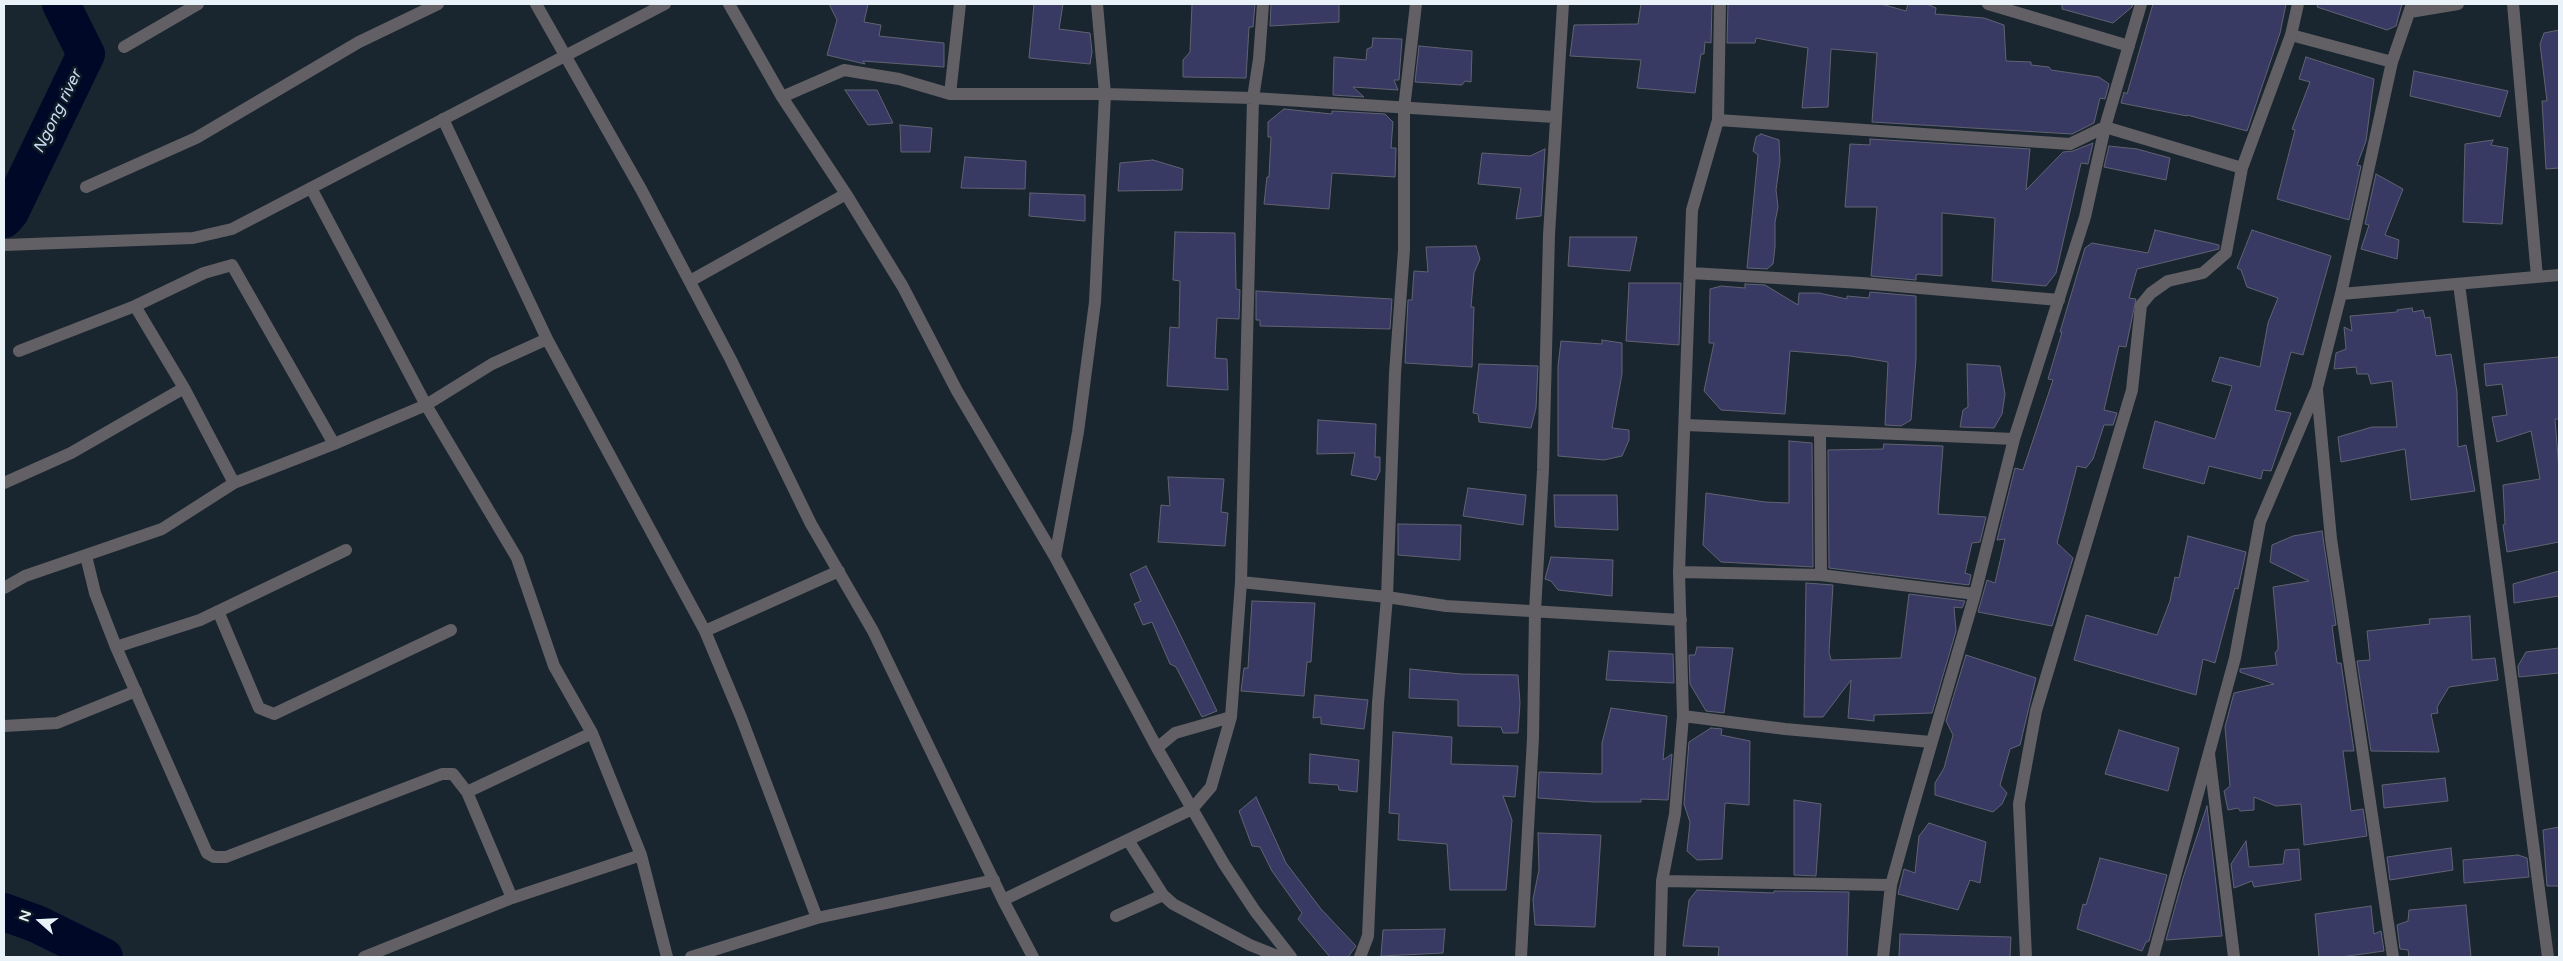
<!DOCTYPE html>
<html>
<head>
<meta charset="utf-8">
<style>
  body { margin:0 }
  #map { position:relative; width:2563px; height:961px; overflow:hidden; background:#19262f; font-family:"Varela Round",sans-serif }
  canvas { display:block }
  .frame { position:absolute; inset:0; border:5px solid #eaf2f9; pointer-events:none }
  .north { position:absolute; left:15px; top:896px; width:50px; height:50px; -webkit-text-stroke:4px #101c25; paint-order:stroke; rotate:289deg; font-size:14px; font-weight:700; line-height:20px; text-align:center; color:#eaf2f9 }
  .north::after { content:''; display:block; margin:auto; width:18px; height:22px; background:#eaf2f9; clip-path:polygon(50% 0,100% 100%,50% 72%,0 100%) }
</style>
</head>
<body>
<div id="map">
<canvas width="2563" height="961"></canvas>
<div class="frame"></div>
<div class="north">N</div>
</div>
<script>
const ctx = document.querySelector('canvas').getContext('2d');
ctx.lineJoin = 'round';
const poly = rows => new Path2D(rows.map(r => 'M' + r).join(''));
function trace(path, color, width, dash) { ctx.strokeStyle = color; ctx.lineWidth = width; ctx.lineCap = dash ? 'butt' : 'round'; ctx.setLineDash(dash || []); ctx.stroke(path); }
function fill(path, color) { ctx.fillStyle = color; ctx.fill(path, 'evenodd'); }
function drawText(font, color, halo, rows, align = 'center') {
  ctx.font = font + ' "Varela Round",sans-serif'; ctx.lineWidth = 5; ctx.setLineDash([]); ctx.textBaseline = 'middle'; ctx.strokeStyle = halo; ctx.fillStyle = color; for (const [text, x, y, turn = 0] of rows) {
    ctx.save(); ctx.translate(x, y); ctx.rotate((+turn || 0) * Math.PI / 180); ctx.textAlign = isNaN(turn) ? turn : align; if (halo) ctx.strokeText(text, 0, 0); ctx.fillText(text, 0, 0); ctx.restore();
  }
}
const river = poly([
  [4,219,10,212,86,54,61,4],
  [4,912,37,924,104,957]
]);
const building = poly([
  [829,4,868,4,864,22,881,25,879,36,944,43,944,67,863,61,865,64,827,55,837,20,829,4],
  [1034,4,1063,4,1059,29,1090,33,1092,52,1090,64,1029,58,1034,4],
  [1192,4,1255,4,1253,27,1249,27,1246,78,1183,77,1183,60,1190,52,1192,4],
  [1271,4,1339,4,1339,22,1270,26,1271,4],
  [1641,4,1712,4,1711,43,1705,42,1704,54,1701,54,1695,93,1637,88,1641,60,1570,56,1574,25,1638,24,1641,4],
  [1728,4,1881,4,1906,11,1908,4,1927,4,1936,8,1935,14,1984,18,2004,25,2006,61,2031,62,2031,65,2049,67,2051,70,2099,77,2109,84,2105,99,2100,98,2094,123,2072,134,1872,122,1877,53,1831,49,1828,107,1802,108,1808,48,1756,38,1755,43,1727,43,1728,4],
  [2062,4,2133,4,2132,7,2113,23,2062,9,2062,4],
  [2153,4,2286,4,2280,33,2247,131,2187,115,2187,116,2121,103,2124,92,2127,94,2153,4],
  [2318,4,2402,4,2396,26,2387,30,2317,7,2318,4],
  [2559,30,2559,168,2546,169,2542,101,2547,101,2540,44,2544,33,2559,30],
  [1373,38,1402,39,1399,80,1394,80,1398,90,1353,87,1364,97,1333,95,1334,57,1366,60,1367,49,1372,47,1373,38],
  [1419,46,1472,51,1471,82,1465,81,1462,85,1415,82,1419,46],
  [2306,57,2374,79,2366,141,2357,165,2361,166,2349,220,2277,199,2295,130,2292,129,2310,82,2299,79,2306,57],
  [2414,71,2508,91,2500,117,2410,96,2414,71],
  [845,90,877,90,893,123,868,125,845,90],
  [1284,109,1332,114,1332,111,1385,114,1393,122,1391,148,1396,148,1395,177,1332,173,1329,209,1264,204,1267,177,1269,177,1271,137,1268,137,1268,122,1284,109],
  [900,125,932,128,930,152,901,152,900,125],
  [1761,134,1779,140,1780,161,1776,190,1778,207,1775,222,1775,247,1773,264,1767,269,1747,268,1758,155,1753,151,1756,137,1761,134],
  [1870,139,2030,149,2026,190,2063,152,2073,151,2093,143,2088,164,2081,163,2056,273,2046,286,1992,281,1995,218,1942,213,1942,276,1919,274,1916,275,1916,280,1871,276,1877,207,1845,207,1850,144,1870,145,1870,139],
  [2493,140,2491,145,2508,148,2502,224,2463,222,2465,144,2493,140],
  [2109,146,2137,149,2170,158,2166,180,2104,167,2109,146],
  [1545,149,1541,216,1516,219,1521,188,1478,184,1482,153,1530,156,1545,149],
  [965,157,1026,161,1025,189,961,188,965,157],
  [1153,160,1183,169,1182,190,1118,191,1120,163,1153,160],
  [2376,174,2403,189,2385,235,2399,240,2397,259,2361,249,2369,225,2365,224,2376,174],
  [1030,193,1085,195,1085,221,1029,216,1030,193],
  [2155,230,2219,245,2219,249,2137,269,2129,298,2136,299,2126,347,2119,346,2104,410,2117,413,2113,425,2104,425,2093,459,2086,468,2077,466,2057,543,2073,558,2052,626,1978,612,1987,580,1995,583,2005,539,1997,540,2015,468,2023,470,2053,380,2048,379,2062,332,2060,332,2085,248,2092,243,2148,253,2155,230],
  [2252,230,2331,256,2303,355,2291,352,2275,410,2291,413,2271,471,2263,470,2261,479,2209,466,2204,484,2143,468,2155,421,2215,439,2232,386,2212,381,2220,357,2260,367,2268,323,2278,298,2247,287,2241,270,2237,268,2252,230],
  [1175,232,1235,233,1236,289,1240,290,1239,319,1217,318,1215,358,1227,359,1228,390,1167,386,1170,327,1179,328,1180,281,1173,280,1175,232],
  [1570,237,1637,237,1630,271,1568,266,1570,237],
  [1476,246,1480,259,1474,273,1471,307,1474,307,1472,367,1405,363,1408,300,1412,300,1414,271,1428,272,1426,247,1476,246],
  [1629,283,1681,283,1679,345,1626,341,1629,283],
  [1745,284,1765,285,1798,305,1799,293,1819,293,1847,299,1847,296,1869,298,1870,292,1916,296,1916,359,1911,420,1901,426,1885,425,1888,362,1850,356,1790,351,1785,414,1721,410,1704,391,1714,343,1709,343,1710,289,1721,286,1745,288,1745,284],
  [1256,291,1392,299,1390,329,1260,326,1260,320,1256,320,1256,291],
  [2412,308,2413,312,2423,310,2425,318,2430,317,2436,356,2451,354,2457,392,2458,447,2466,445,2475,491,2411,500,2405,449,2341,462,2338,437,2372,427,2397,427,2392,381,2371,384,2368,374,2357,374,2356,367,2334,369,2336,353,2346,349,2344,327,2352,331,2350,316,2397,312,2397,310,2412,308],
  [1602,340,1622,343,1622,374,1612,428,1629,430,1629,440,1622,456,1604,460,1558,456,1558,366,1561,341,1602,344,1602,340],
  [2559,357,2559,419,2555,419,2559,470,2559,542,2507,552,2503,525,2505,524,2503,485,2540,479,2531,431,2497,442,2492,417,2507,415,2502,384,2486,386,2484,364,2559,357],
  [1479,364,1538,366,1536,408,1531,428,1479,422,1478,414,1473,413,1479,364],
  [1967,364,2000,366,2005,394,2002,414,1994,428,1960,427,1963,410,1968,407,1967,364],
  [1318,420,1376,424,1375,457,1380,457,1380,471,1376,480,1351,475,1355,453,1317,454,1318,420],
  [1789,441,1812,443,1813,567,1721,562,1703,545,1706,493,1765,502,1789,503,1789,441],
  [1884,444,1943,446,1938,514,1986,517,1980,542,1972,543,1965,573,1971,575,1969,585,1829,568,1828,450,1883,449,1884,444],
  [1168,477,1224,479,1221,512,1228,513,1225,546,1158,542,1161,505,1170,506,1168,477],
  [1468,488,1526,495,1523,525,1463,516,1468,488],
  [1554,495,1617,495,1618,530,1555,527,1554,495],
  [1398,524,1461,525,1460,560,1398,555,1398,524],
  [2322,531,2336,625,2332,626,2337,663,2341,663,2354,751,2343,751,2351,811,2363,809,2367,836,2304,845,2301,804,2276,806,2254,797,2254,810,2240,811,2238,808,2228,810,2224,791,2230,786,2225,727,2234,693,2274,684,2240,672,2240,669,2277,665,2275,653,2278,649,2278,641,2273,587,2309,581,2270,562,2272,545,2293,536,2322,531],
  [2188,536,2246,552,2238,589,2235,588,2215,663,2203,659,2196,695,2074,660,2086,615,2157,635,2170,601,2175,577,2179,578,2188,536],
  [1551,557,1613,560,1612,596,1558,590,1551,581,1545,579,1551,557],
  [1146,566,1176,626,1217,711,1202,717,1176,667,1170,664,1152,622,1143,625,1134,604,1141,601,1130,574,1146,566],
  [2559,571,2559,596,2514,603,2513,584,2559,571],
  [1806,583,1833,585,1829,652,1831,660,1901,658,1909,594,1965,601,1962,608,1954,607,1956,631,1932,713,1874,715,1874,721,1848,718,1851,680,1823,717,1804,717,1806,583],
  [1252,601,1315,603,1311,662,1307,662,1304,696,1241,691,1244,668,1248,668,1252,601],
  [2470,616,2472,660,2495,658,2498,680,2449,687,2437,707,2438,713,2431,714,2439,752,2371,751,2357,661,2370,660,2367,631,2430,624,2429,619,2470,616],
  [1697,647,1733,648,1724,713,1706,711,1690,684,1689,655,1695,655,1697,647],
  [2559,648,2559,673,2519,677,2518,666,2526,652,2559,648],
  [1609,651,1673,654,1674,683,1606,680,1609,651],
  [1966,655,2036,678,2020,745,2010,749,2000,785,2007,793,2002,804,1993,812,1935,795,1935,783,1944,768,1953,735,1946,721,1966,655],
  [1410,669,1461,674,1518,675,1520,703,1518,733,1503,733,1501,727,1458,726,1458,700,1409,698,1410,669],
  [1315,695,1368,700,1364,729,1321,724,1321,717,1313,718,1315,695],
  [1611,708,1667,716,1663,760,1672,754,1668,800,1641,799,1641,802,1594,802,1538,798,1539,772,1602,774,1602,743,1611,708],
  [1711,728,1722,729,1721,735,1750,741,1749,805,1725,803,1722,859,1697,860,1687,851,1690,822,1684,804,1689,742,1711,728],
  [2119,730,2179,748,2168,791,2105,774,2119,730],
  [1393,732,1452,737,1451,764,1518,766,1515,797,1503,796,1512,820,1506,890,1450,890,1447,844,1398,840,1399,814,1389,813,1393,732],
  [1310,754,1359,760,1357,792,1339,790,1338,785,1309,783,1310,754],
  [2445,778,2448,801,2384,808,2382,785,2445,778],
  [1256,797,1286,863,1321,909,1356,946,1348,957,1330,957,1298,919,1302,913,1272,871,1260,847,1252,846,1239,811,1256,797],
  [1794,800,1821,804,1816,876,1794,875,1794,800],
  [2207,806,2222,936,2166,940,2183,878,2207,806],
  [1929,823,1986,842,1980,883,1970,880,1958,910,1898,894,1904,869,1915,873,1919,836,1929,823],
  [2559,827,2559,886,2547,886,2543,830,2559,827],
  [1538,833,1601,835,1595,927,1535,925,1533,899,1539,870,1538,833],
  [2246,841,2249,867,2283,864,2285,850,2299,849,2301,880,2254,887,2252,881,2234,888,2231,864,2246,841],
  [2451,848,2453,870,2390,880,2387,857,2451,848],
  [2518,855,2527,858,2529,877,2464,883,2463,860,2518,855],
  [2100,858,2167,875,2149,941,2146,942,2142,951,2077,929,2083,904,2086,905,2100,858],
  [1697,890,1774,893,1774,891,1849,892,1847,957,1718,957,1719,947,1683,946,1689,900,1697,890],
  [2466,905,2471,957,2409,957,2408,950,2400,949,2397,925,2408,921,2409,910,2466,905],
  [2371,906,2374,934,2381,931,2384,951,2341,957,2319,957,2315,914,2371,906],
  [1445,929,1443,953,1381,956,1383,930,1445,929],
  [1900,934,2011,937,2010,957,1899,957,1900,934]
]);
const minor = poly([
  [536,4,642,191,731,360,811,524,873,631,1003,900,1033,957],
  [729,4,782,97,846,194,903,287,957,391,1055,557,1157,748,1224,864,1255,911,1291,957],
  [1988,4,2129,46],
  [2513,4,2537,277],
  [2410,12,2458,4],
  [2291,35,2392,62],
  [124,47,198,4],
  [950,94,960,4],
  [782,97,844,70,899,79,950,94,1105,94,1253,98,1554,117],
  [443,119,547,339,705,631,741,717,817,918],
  [1718,120,2070,144,2105,127,2242,168],
  [86,187,196,138,359,42,438,4],
  [311,188,426,405,517,558,554,666,592,733,641,855],
  [1691,273,1862,283,2059,300],
  [690,281,846,194],
  [2459,284,2548,957],
  [2341,294,2559,275],
  [135,306,184,388,234,483],
  [19,351,135,306,204,273,232,265,334,444],
  [2317,390,2331,539,2393,957],
  [1686,425,2014,439],
  [1820,431,1821,575],
  [4,483,71,453,184,388],
  [86,556,95,593,116,647,207,853,214,857,226,857,442,774,453,774,467,792,512,898],
  [1055,557,1078,432,1095,302,1105,94,1097,4],
  [1679,572,1821,575,1975,594],
  [1241,582,1387,597,1446,606,1681,620],
  [4,588,25,576,162,529,234,483,334,444,426,405,492,364,547,339],
  [218,611,259,708,274,714,451,630],
  [705,631,839,571],
  [116,647,200,620,346,550],
  [1683,716,1785,729,1931,742],
  [4,726,57,723,136,691],
  [1157,748,1175,733,1231,717,1241,582,1253,98,1259,59,1263,4],
  [2209,754,2234,957],
  [467,792,592,733],
  [1128,840,1163,895,1173,904,1250,945,1280,957],
  [1662,881,1891,885],
  [1003,900,1192,809,1211,787,1231,717],
  [1116,916,1163,895],
  [364,957,512,898,641,855,667,957],
  [691,957,817,918,994,880],
  [1360,957,1368,936,1378,703,1387,597,1395,373,1404,250,1404,109,1416,4],
  [1521,957,1533,738,1535,611,1543,470,1549,235,1563,4],
  [1660,957,1662,881,1675,814,1683,716,1679,572,1692,210,1718,120,1720,4],
  [1883,957,1891,885,1910,817,1975,594,2014,439,2085,217,2105,127,2141,4],
  [2026,957,2019,804,2036,711,2132,390,2141,305,2151,293,2168,281,2203,273,2226,253,2242,168,2291,35,2298,4],
  [2153,957,2235,658,2260,522,2317,388,2341,294,2392,62,2412,4]
]);
const tertiary = poly([
  [4,245,193,238,232,229,665,4]
]);
const waterNames = [
  ["Ngong river",58,112,-64]
];
trace(river, '#000828', 38);
fill(building, '#393a64');
trace(building, '#616272', 1);
trace(minor, '#625f65', 12);
trace(tertiary, '#625f65', 12);
drawText('italic 16px', '#cadaf4', '#101c25', waterNames);
</script>
</body>
</html>
